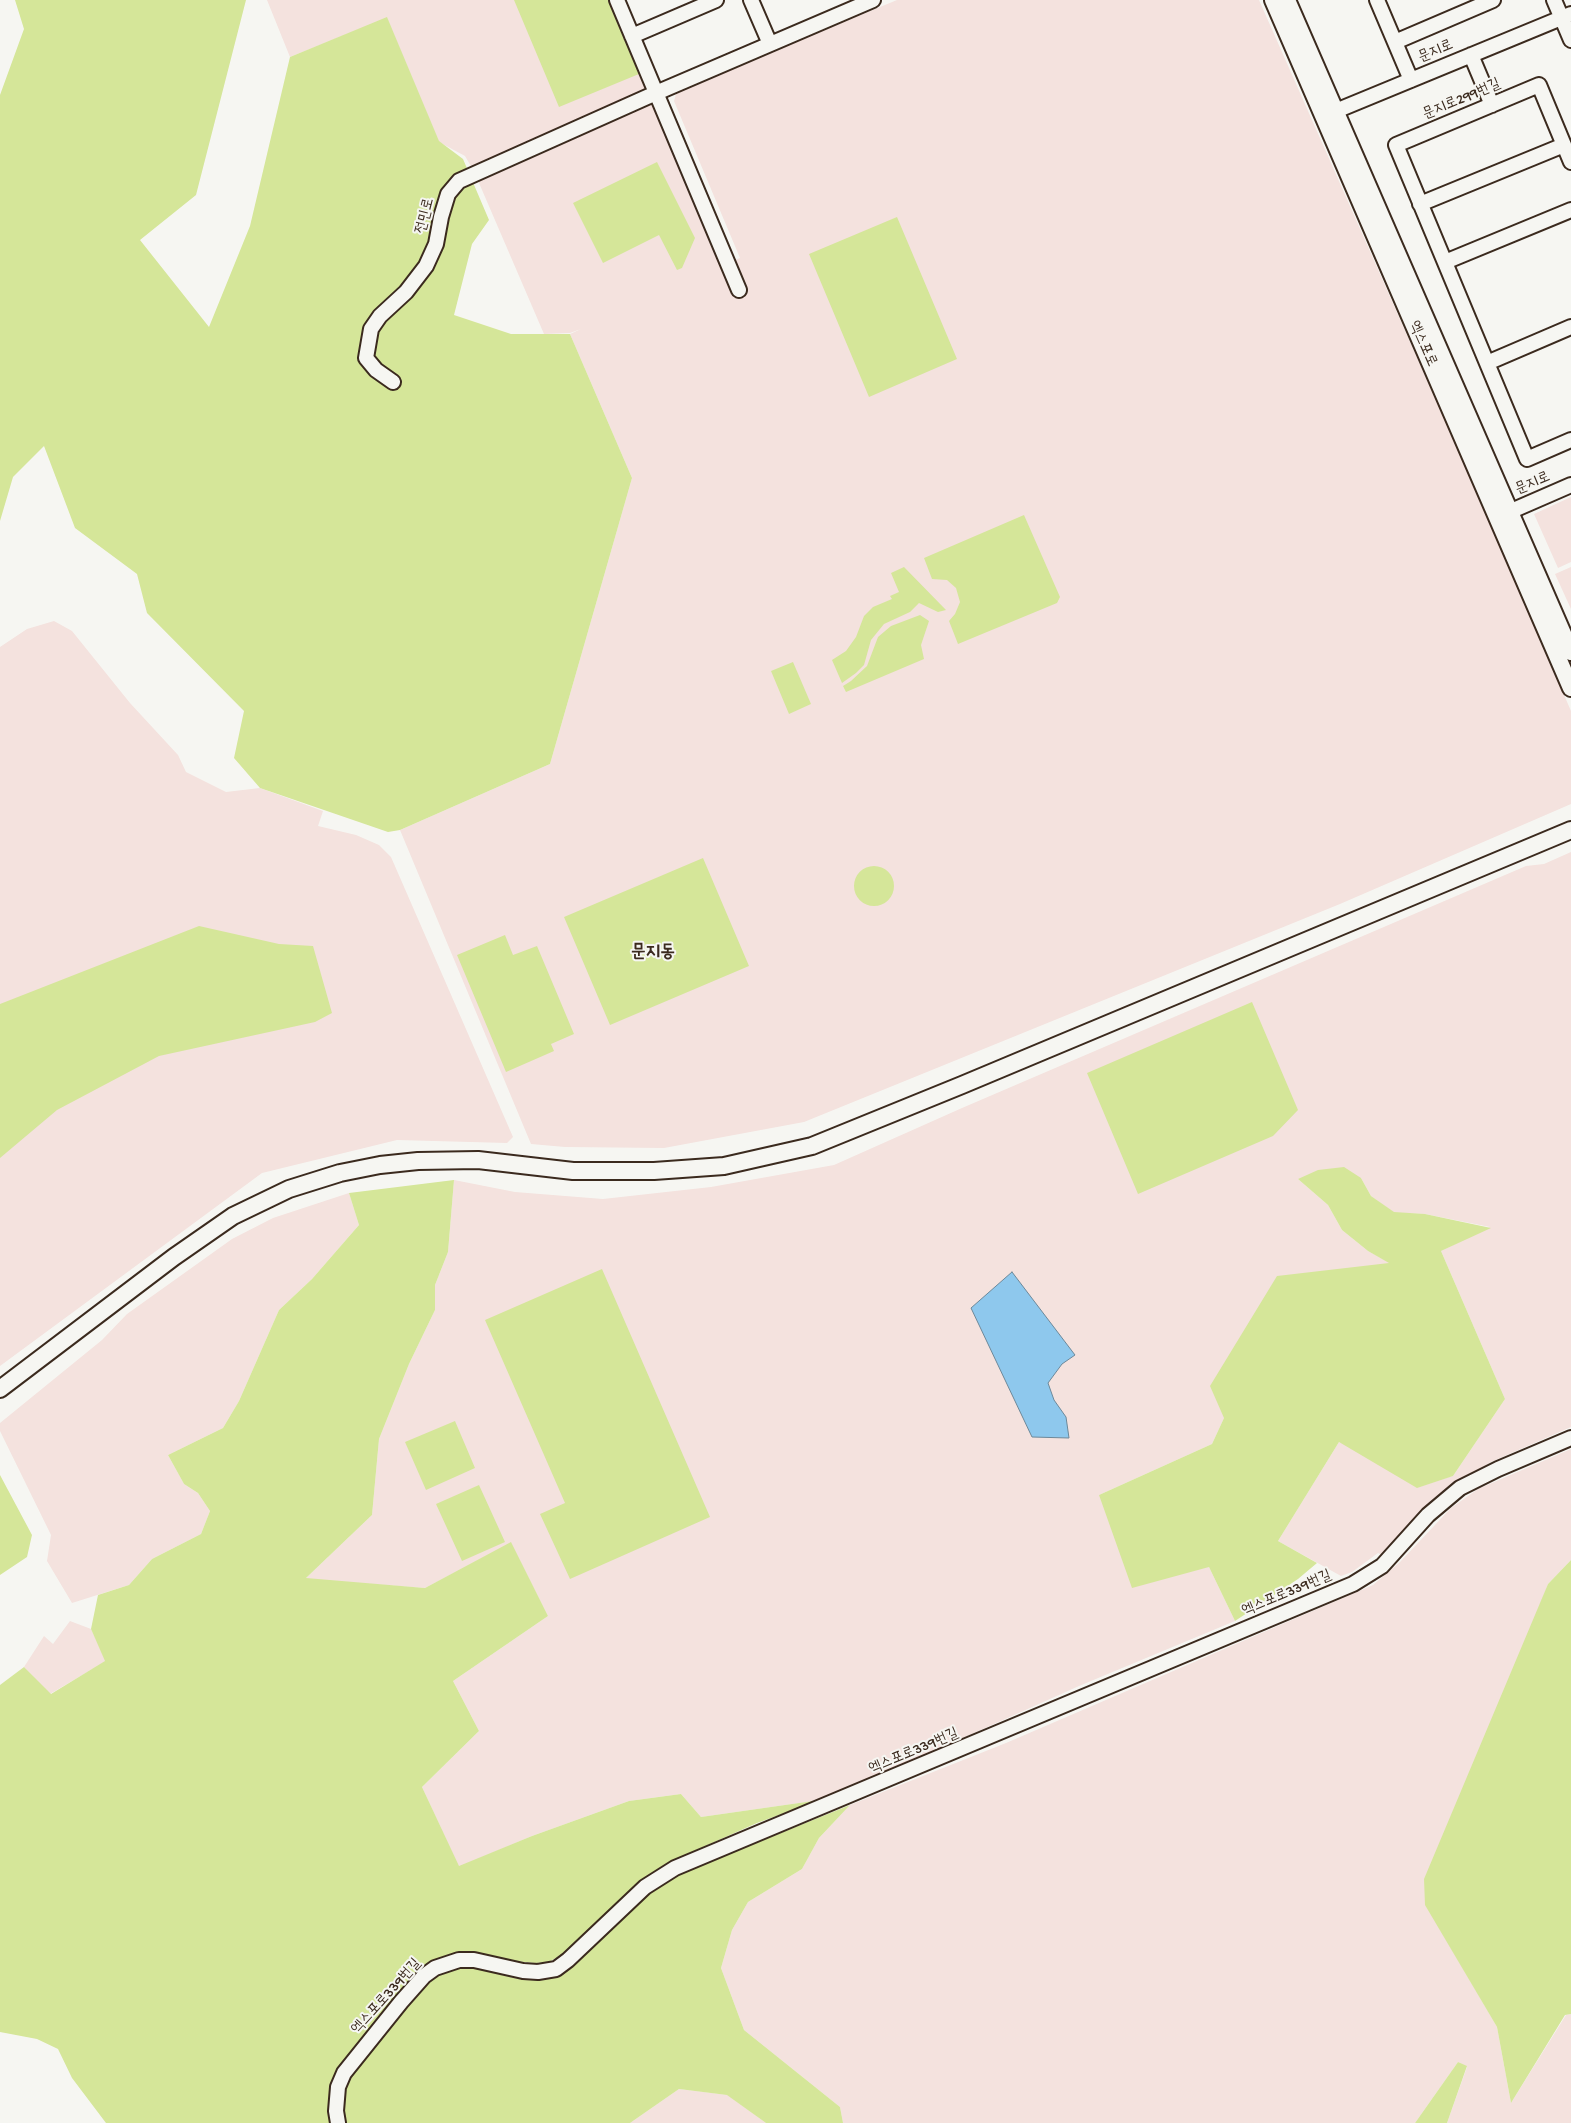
<!DOCTYPE html>
<html>
<head>
<meta charset="utf-8">
<style>
  body { margin:0 }
  canvas { display:block; background:#f6f6f2 }
</style>
</head>
<body>
<canvas width="1571" height="2123"></canvas>
<script>
const ctx = document.querySelector('canvas').getContext('2d');
ctx.lineJoin = 'round';
function fill(path, color) { ctx.fillStyle = color; ctx.fill(path, 'evenodd'); }
const poly = rows => new Path2D(rows.map(r => 'M' + r).join(''));
function trace(path, color, width, dash) { ctx.strokeStyle = color; ctx.lineWidth = width; ctx.lineCap = dash ? 'butt' : 'round'; ctx.setLineDash(dash || []); ctx.stroke(path); }
function drawText(font, color, halo, rows, align = 'center') {
  ctx.font = font + ' "Gochi Hand","Poor Story",sans-serif'; ctx.lineWidth = 4; ctx.setLineDash([]); ctx.textBaseline = 'middle'; ctx.strokeStyle = halo; ctx.fillStyle = color; for (const [text, x, y, turn = 0] of rows) {
    ctx.save(); ctx.translate(x, y); ctx.rotate((+turn || 0) * Math.PI / 180); ctx.textAlign = isNaN(turn) ? turn : align; if (halo) ctx.strokeText(text, 0, 0); ctx.fillText(text, 0, 0); ctx.restore();
  }
}
const built = poly([
  [267,0,616,0,632,37,647,88,472,168,465,156,439,142,387,18,290,57],
  [897,0,1259,0,1475,489,1571,711,1571,804,1340,904,804,1122,664,1148,565,1147,531,1144,400,830,550,764,632,478,570,334,581,329,570,333,544,334,476,176,654,99,725,264,740,258,674,101,677,91],
  [1571,497,1571,562,1558,568,1534,514],
  [1571,567,1571,609,1555,574],
  [54,621,72,631,130,703,178,755,186,772,226,792,260,788,323,811,318,826,356,835,379,845,391,857,513,1137,507,1143,397,1140,262,1173,0,1366,0,647,27,629],
  [1571,852,1571,1427,1491,1462,1481,1468,1466,1478,1384,1556,1378,1553,1352,1572,1341,1576,1278,1541,1339,1442,1441,1479,1453,1476,1505,1399,1441,1251,1490,1227,1425,1214,1394,1213,1371,1196,1361,1178,1298,1179,1328,1205,1342,1230,1368,1251,1390,1263,1224,1418,1212,1444,1099,1495,1209,1567,1235,1621,1079,1686,898,1767,820,1800,701,1817,681,1794,629,1801,532,1836,459,1867,422,1787,479,1731,453,1681,548,1616,511,1543,425,1588,305,1579,372,1515,379,1439,409,1364,435,1310,435,1285,448,1252,454,1180,515,1192,603,1199,711,1187,834,1165,962,1108,1526,866,1544,864],
  [349,1193,359,1225,312,1279,279,1310,239,1401,223,1428,168,1455,184,1484,198,1493,210,1511,201,1534,152,1559,129,1585,72,1603,47,1561,51,1535,0,1431,0,1423,102,1340,127,1314,232,1239,273,1218],
  [1571,1449,1571,1560,1548,1584,1426,1905,1497,2027,1511,2103,1566,2015,1571,2014,1571,2123,1447,2123,1467,2067,1458,2062,1415,2123,843,2123,840,2107,744,2030,721,1968,732,1930,748,1902,802,1869,819,1838,850,1805,1006,1743,1373,1585,1400,1562,1451,1508,1478,1489],
  [70,1621,91,1629,106,1661,50,1694,24,1667,44,1636,53,1644],
  [679,2089,728,2095,766,2123,630,2123]
]);
const green = poly([
  [15,0,246,0,196,195,140,240,209,327,250,226,290,57,387,17,439,141,463,159,489,220,472,244,454,315,511,334,570,334,632,478,550,764,400,830,388,832,260,788,234,758,244,711,147,613,137,574,75,528,44,446,13,477,0,521,0,95,24,29],
  [514,0,608,0,639,74,559,107],
  [657,162,695,238,682,268,677,270,659,235,603,263,573,203],
  [897,217,957,359,869,397,809,254],
  [1024,515,1060,597,1057,603,958,644,949,621,955,614,960,602,956,588,947,580,932,579,924,558],
  [904,567,946,610,938,612,919,603,910,612,884,624,871,640,864,665,856,673,842,683,832,660,846,651,856,637,864,616,873,607,892,599,890,596,899,592,891,573],
  [920,615,929,621,921,645,924,659,846,692,843,686,851,681,867,666,878,637,891,626],
  [793,662,811,704,789,714,771,671],
  [703,858,749,966,610,1025,564,917],
  '854 886a20 20 0 1 1 40 0a20 20 0 1 1-40 0Z',
  [199,926,279,944,313,946,332,1013,315,1022,159,1056,57,1110,0,1158,0,1004],
  [505,935,513,955,537,946,574,1034,551,1044,554,1051,506,1072,457,955],
  [1252,1002,1298,1110,1273,1136,1138,1194,1087,1073],
  [1344,1167,1361,1178,1371,1196,1394,1212,1425,1214,1491,1228,1441,1251,1505,1399,1453,1476,1417,1488,1339,1442,1278,1541,1317,1563,1298,1579,1235,1621,1209,1567,1132,1588,1099,1495,1212,1444,1224,1418,1210,1386,1277,1276,1389,1263,1368,1251,1342,1230,1328,1205,1298,1179,1318,1170],
  [454,1180,448,1252,435,1285,435,1310,409,1364,379,1439,372,1515,306,1578,425,1588,511,1542,548,1616,453,1681,479,1731,422,1787,459,1866,532,1836,629,1801,681,1794,701,1817,820,1800,757,1823,667,1863,636,1887,564,1953,549,1962,535,1963,451,1955,426,1966,356,2044,338,2071,332,2123,106,2123,72,2078,58,2049,37,2039,0,2032,0,1685,24,1667,51,1694,105,1661,91,1629,98,1595,129,1585,152,1559,201,1534,210,1511,198,1493,184,1484,168,1455,223,1428,239,1401,279,1310,312,1279,359,1225,349,1193],
  [602,1269,710,1517,570,1579,540,1514,565,1503,485,1320],
  [455,1421,475,1468,426,1490,405,1442],
  [0,1475,32,1535,27,1557,0,1575],
  [479,1485,505,1542,462,1561,436,1504],
  [1571,1560,1571,2014,1565,2015,1511,2103,1497,2027,1425,1905,1424,1879,1548,1584],
  [850,1805,819,1838,802,1869,748,1902,732,1930,721,1968,744,2030,840,2107,843,2123,766,2123,727,2095,679,2089,630,2123,344,2123,343,2110,346,2081,429,1977,459,1966,487,1969,514,1978,537,1979,552,1977,581,1958,646,1896,672,1877],
  [1458,2062,1467,2066,1447,2123,1415,2123]
]);
const water = poly([
  [1012,1272,1075,1355,1062,1364,1048,1383,1054,1400,1066,1417,1069,1438,1032,1437,971,1308,1012,1272]
]);
const minor = poly([
  [617,0,739,290],
  [751,0,770,44],
  [1377,0,1411,80],
  [1554,0,1571,40],
  [632,36,716,0],
  [1395,42,1493,0],
  [1471,55,1492,105],
  [1326,115,1571,14],
  [1571,162,1539,85,1396,145,1527,459,1571,440],
  [1420,204,1564,145],
  [1445,262,1571,210],
  [1487,363,1571,327],
  [393,382,376,370,366,358,371,329,380,316,406,292,426,266,436,244,441,217,448,194,459,181,656,93,873,0],
  [1509,512,1571,485],
  [338,2123,336,2111,338,2087,344,2073,401,2002,424,1976,435,1968,459,1960,474,1960,523,1971,538,1972,556,1969,568,1960,645,1887,675,1868,1353,1584,1382,1566,1428,1515,1460,1488,1498,1469,1571,1438]
]);
const major = poly([
  [1273,0,1571,688],
  [1287,0,1571,652],
  [0,1389,174,1257,233,1216,289,1189,340,1173,380,1165,418,1161,478,1160,573,1171,654,1171,724,1166,812,1146,962,1085,1571,830]
]);
const streetNames = [
  ["문지로",1436,52,-23],
  ["문지로299번길",1462,100,-23],
  ["전민로",426,216,-76],
  ["엑스포로",1422,344,66],
  ["문지로",1533,484,-23],
  ["엑스포로339번길",1287,1594,-23],
  ["엑스포로339번길",914,1752,-23],
  ["엑스포로339번길",387,1997,-48]
];
const quarterNames = [
  ["문지동",653,953]
];
fill(built, '#f4e2de');
fill(green, '#d5e699');
fill(water, '#8ec8ed');
trace(water, '#6d899a', 1);
trace(minor, '#3b2a1e', 18);
trace(major, '#3b2a1e', 20);
trace(minor, '#f6f6f2', 14);
trace(major, '#f6f6f2', 16);
drawText('15px', '#3b2a1e', '#f6f6f2', streetNames);
drawText('bold 18px', '#3b2a1e', '#f6f6f2', quarterNames);
</script>
</body>
</html>
